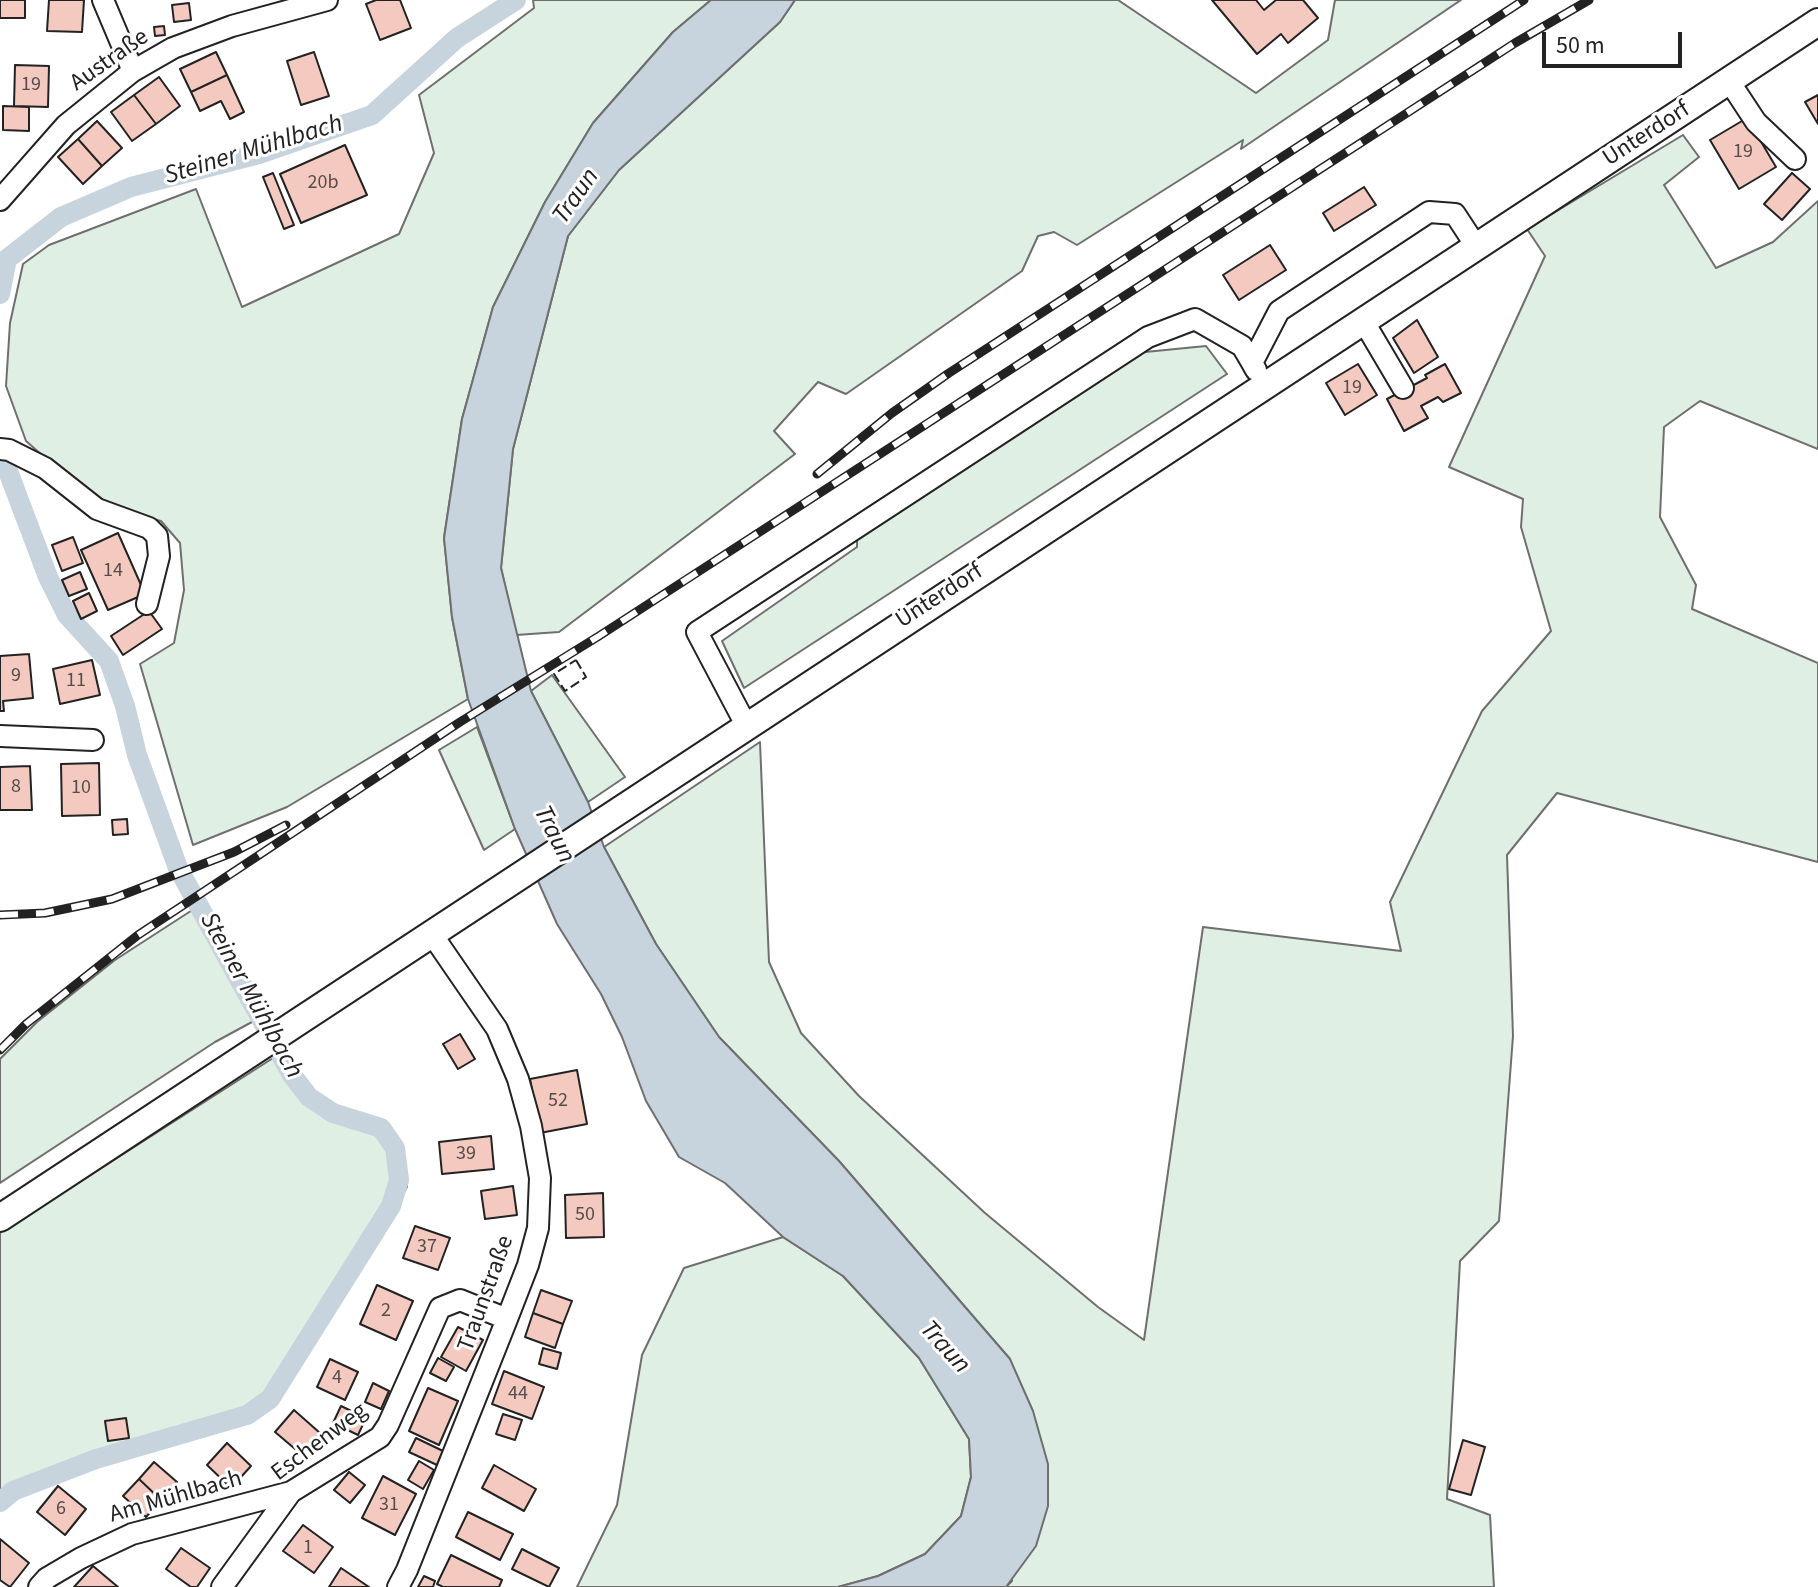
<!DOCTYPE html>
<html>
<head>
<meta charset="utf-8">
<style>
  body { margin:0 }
  #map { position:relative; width:1818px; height:1587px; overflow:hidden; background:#fff; font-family:"Source Sans 3",sans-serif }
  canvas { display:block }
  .scale { position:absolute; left:1542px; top:32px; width:140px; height:36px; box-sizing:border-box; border:4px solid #222; border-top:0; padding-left:10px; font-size:24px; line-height:28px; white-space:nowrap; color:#222; -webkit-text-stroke:6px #fff; paint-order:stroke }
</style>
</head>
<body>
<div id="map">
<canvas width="1818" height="1587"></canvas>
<div class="scale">50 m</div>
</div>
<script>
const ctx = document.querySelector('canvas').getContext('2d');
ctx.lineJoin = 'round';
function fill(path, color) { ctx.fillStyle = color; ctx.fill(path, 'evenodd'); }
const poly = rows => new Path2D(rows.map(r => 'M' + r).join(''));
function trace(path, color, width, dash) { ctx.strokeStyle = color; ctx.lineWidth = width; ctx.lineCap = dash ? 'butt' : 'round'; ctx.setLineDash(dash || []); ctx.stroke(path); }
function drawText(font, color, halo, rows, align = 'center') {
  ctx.font = font + ' "Source Sans 3",sans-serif'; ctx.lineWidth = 6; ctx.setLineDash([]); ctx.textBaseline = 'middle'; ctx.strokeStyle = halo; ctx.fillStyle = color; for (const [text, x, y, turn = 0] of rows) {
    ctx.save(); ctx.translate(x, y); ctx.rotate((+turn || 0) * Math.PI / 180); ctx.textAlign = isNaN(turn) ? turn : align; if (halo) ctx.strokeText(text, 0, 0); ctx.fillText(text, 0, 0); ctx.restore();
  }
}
const green = poly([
  [533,0,711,0,673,32,593,123,545,202,493,307,462,419,444,538,452,617,468,699,287,807,193,845,140,664,174,643,184,590,180,543,161,521,118,510,85,493,26,441,6,386,10,323,23,264,49,245,196,189,242,307,399,234,434,153,419,95,534,8,533,0],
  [795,0,1118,0,1256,93,1328,40,1335,0,1461,0,1241,149,1243,140,1077,245,1054,232,1038,236,1022,271,846,394,818,382,774,431,795,454,559,632,516,635,501,568,513,449,568,236,619,170,780,22,795,0],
  [1683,135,1699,157,1664,185,1716,268,1773,242,1818,201,1818,449,1700,401,1664,427,1660,517,1696,585,1692,609,1818,663,1818,862,1557,793,1507,855,1513,1036,1499,1221,1460,1261,1447,1499,1490,1515,1494,1587,1006,1587,1012,1581,1010,1359,839,1161,719,1037,656,944,604,847,760,742,769,962,801,1033,859,1096,985,1213,1098,1307,1144,1340,1203,927,1401,951,1390,902,1482,711,1551,631,1521,527,1523,499,1449,467,1545,256,1527,229,1683,135],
  [1206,346,1227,374,744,688,722,641,857,547,857,536,1135,353,1206,346],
  [552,675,625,777,588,802,531,691,552,675],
  [477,727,515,829,484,850,439,750,477,727],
  [197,907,263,1016,215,1042,0,1183,0,1059,37,1022,115,960,197,907],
  [284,1051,295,1070,326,1104,375,1120,396,1138,407,1187,270,1404,31,1489,0,1507,0,1233,284,1051],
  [783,1237,843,1276,919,1358,969,1439,971,1477,961,1516,925,1554,878,1576,838,1587,577,1587,617,1505,642,1355,684,1268,783,1237]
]);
const water = poly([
  [711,0,795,0,780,22,619,170,568,236,513,449,501,568,531,691,588,802,604,847,656,944,719,1037,839,1161,1010,1359,1033,1411,1048,1464,1048,1506,1036,1546,1006,1587,838,1587,878,1576,925,1554,961,1516,971,1477,969,1439,919,1358,843,1276,783,1237,725,1183,679,1157,646,1101,622,1037,601,994,557,924,515,829,468,699,452,617,444,538,462,419,493,307,545,202,593,123,673,32,711,0]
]);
const canal = poly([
  [0,294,7,259,61,217,131,187,259,154,372,115,457,38,516,0],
  [0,450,48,577,67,615,109,661,125,706,137,755,178,868,292,1075,309,1097,333,1113,381,1128,395,1148,399,1180,391,1206,270,1399,247,1415,96,1459,13,1491,0,1502]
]);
const building = poly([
  [0,0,25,0,25,18,0,18,0,0],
  [49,0,84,0,82,32,47,31,49,0],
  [376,0,400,0,411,28,380,40,366,4,376,0],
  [1212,0,1256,0,1264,10,1276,0,1303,0,1318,18,1288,43,1281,34,1257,54,1212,0],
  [189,3,191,20,174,22,172,5,189,3],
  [164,26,165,35,155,36,154,27,164,26],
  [216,52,227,75,191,92,180,69,216,52],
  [314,52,329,96,301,105,287,61,314,52],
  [15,65,49,66,48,107,14,106,15,65],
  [227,75,244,112,230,119,221,101,200,111,191,92,227,75],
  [159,77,180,106,156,124,134,95,159,77],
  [134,95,156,124,132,141,111,112,134,95],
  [1818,95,1818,124,1805,102,1818,95],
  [3,106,29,107,29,131,3,130,3,106],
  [1747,118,1776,167,1739,189,1710,140,1747,118],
  [97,121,122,148,102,166,78,139,97,121],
  [78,139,102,166,83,184,58,157,78,139],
  [345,145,367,195,301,223,280,174,345,145],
  [273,173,294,225,284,229,263,177,273,173],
  [1792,173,1810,189,1782,220,1764,204,1792,173],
  [1364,187,1376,205,1334,231,1323,213,1364,187],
  [1270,245,1286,270,1239,300,1223,275,1270,245],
  [1417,320,1438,357,1414,373,1393,338,1417,320],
  [1358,364,1377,395,1345,415,1326,383,1358,364],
  [1445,364,1461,393,1443,402,1438,397,1421,406,1428,418,1404,431,1387,399,1427,378,1425,375,1445,364],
  [118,533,145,594,108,610,81,550,118,533],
  [73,537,83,563,62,571,52,545,73,537],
  [80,572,87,589,69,596,62,580,80,572],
  [89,593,97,611,81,619,73,601,89,593],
  [149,611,162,629,123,655,111,636,149,611],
  [29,654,33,698,3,701,4,711,0,711,0,656,29,654],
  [92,660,100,695,60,704,53,669,92,660],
  [99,763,100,815,62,816,61,764,99,763],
  [30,766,32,810,0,810,0,767,30,766],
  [127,819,128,834,113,835,112,820,127,819],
  [460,1034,475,1059,458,1069,443,1044,460,1034],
  [577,1070,587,1124,540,1133,530,1079,577,1070],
  [491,1136,494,1169,442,1174,439,1142,491,1136],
  [513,1186,517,1215,485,1219,481,1191,513,1186],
  [603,1193,604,1237,566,1238,565,1195,603,1193],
  [415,1226,450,1238,438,1270,403,1258,415,1226],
  [377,1285,413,1301,396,1340,360,1324,377,1285],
  [541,1290,572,1301,563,1324,533,1313,541,1290],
  [533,1313,563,1324,555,1348,525,1337,533,1313],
  [458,1327,483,1340,466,1371,441,1357,458,1327],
  [543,1348,561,1353,557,1369,539,1364,543,1348],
  [438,1358,454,1367,446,1381,430,1373,438,1358],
  [330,1359,358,1372,345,1400,317,1387,330,1359],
  [504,1371,544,1387,532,1419,492,1404,504,1371],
  [373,1383,389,1391,381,1409,365,1402,373,1383],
  [428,1388,458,1401,439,1445,409,1431,428,1388],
  [341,1406,366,1418,358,1435,333,1423,341,1406],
  [294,1410,320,1433,301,1454,275,1432,294,1410],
  [503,1414,522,1420,515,1440,496,1434,503,1414],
  [126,1418,129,1438,108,1441,105,1421,126,1418],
  [416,1438,443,1451,437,1465,409,1452,416,1438],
  [1463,1440,1485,1447,1471,1495,1449,1489,1463,1440],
  [227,1443,251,1466,231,1488,207,1465,227,1443],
  [419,1461,434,1470,423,1489,408,1480,419,1461],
  [154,1462,177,1482,161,1500,139,1479,154,1462],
  [494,1465,536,1489,524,1511,482,1488,494,1465],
  [349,1472,365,1485,350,1503,334,1490,349,1472],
  [383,1476,416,1494,395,1535,362,1518,383,1476],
  [139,1479,161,1500,146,1517,123,1496,139,1479],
  [58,1486,86,1509,65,1535,37,1512,58,1486],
  [468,1512,513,1534,500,1560,456,1537,468,1512],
  [303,1525,333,1547,314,1573,283,1551,303,1525],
  [0,1539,29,1563,10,1587,0,1580,0,1539],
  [181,1548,210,1568,197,1587,191,1587,166,1569,181,1548],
  [522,1549,559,1568,549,1587,512,1569,522,1549],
  [451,1555,502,1580,499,1587,443,1587,437,1584,451,1555],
  [93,1566,118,1587,74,1587,93,1566],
  [341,1568,369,1587,329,1587,341,1568],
  [424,1576,435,1581,433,1587,418,1587,424,1576]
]);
const minor = poly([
  [103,0,133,71],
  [1729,81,1756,122,1795,159],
  [0,200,66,125,133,71,173,48,232,26,327,0],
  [1364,322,1403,388],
  [1256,370,1252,363,1279,311,1429,212,1455,214,1476,246],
  [0,449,9,450,45,468,97,509,149,528,157,536,159,556,147,604],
  [746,725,697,632,1148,337,1195,319,1242,346,1252,363],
  [0,736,93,740],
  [39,1587,47,1578,81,1558,132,1534,291,1492],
  [222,1587,291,1492,380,1437,388,1425,440,1308,460,1300,507,1319],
  [398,1587,407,1570,507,1319,528,1265,538,1228,540,1178,531,1126,518,1079,497,1029,431,933]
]);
const major = poly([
  [0,1218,1818,22]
]);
const rail = poly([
  [817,474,892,413,949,373,1524,0],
  [0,915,45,913,112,899,234,852,286,825],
  [0,1050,26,1024,138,935,244,865,460,722,599,636,1515,43,1589,0]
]);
const fence = poly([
  [576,660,586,677,565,691,554,674,576,660]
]);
const numberNames = [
  ["19",31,86],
  ["19",1743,153],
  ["20b",323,184],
  ["19",1352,389],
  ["14",113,572],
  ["9",16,677],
  ["11",76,682],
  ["8",16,788],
  ["10",81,789],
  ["52",558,1102],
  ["39",466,1155],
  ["50",585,1216],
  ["37",427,1248],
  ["2",386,1312],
  ["4",337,1379],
  ["44",518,1395],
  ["31",389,1506],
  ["6",61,1510],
  ["1",308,1549]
];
const streetNames = [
  ["Austraße",110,61,-35],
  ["Unterdorf",1647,135,-33],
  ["Unterdorf",940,597,-33],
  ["Traunstraße",487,1294,-70],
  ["Eschenweg",320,1443,-37],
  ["Am Mühlbach",176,1498,-16]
];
const waterNames = [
  ["Steiner Mühlbach",254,151,-17],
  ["Traun",577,197,-55],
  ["Traun",553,835,63],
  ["Steiner Mühlbach",250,996,61],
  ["Traun",944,1348,48]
];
fill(green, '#e0efe3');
trace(green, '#6f6f6f', 2);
fill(water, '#c7d3dd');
trace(water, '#6f6f6f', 2);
trace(canal, '#c7d3dd', 20);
fill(building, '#f3c9c0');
trace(building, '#222', 2);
trace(minor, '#222', 24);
trace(major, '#222', 30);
trace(minor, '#fff', 20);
trace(major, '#fff', 26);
trace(rail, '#222', 9);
trace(rail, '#fff', 6, [18]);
trace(fence, '#222', 2, [10, 4]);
drawText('20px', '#564c4a', null, numberNames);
drawText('24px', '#222', '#fff', streetNames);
drawText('italic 26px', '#222', '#fff', waterNames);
</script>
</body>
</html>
